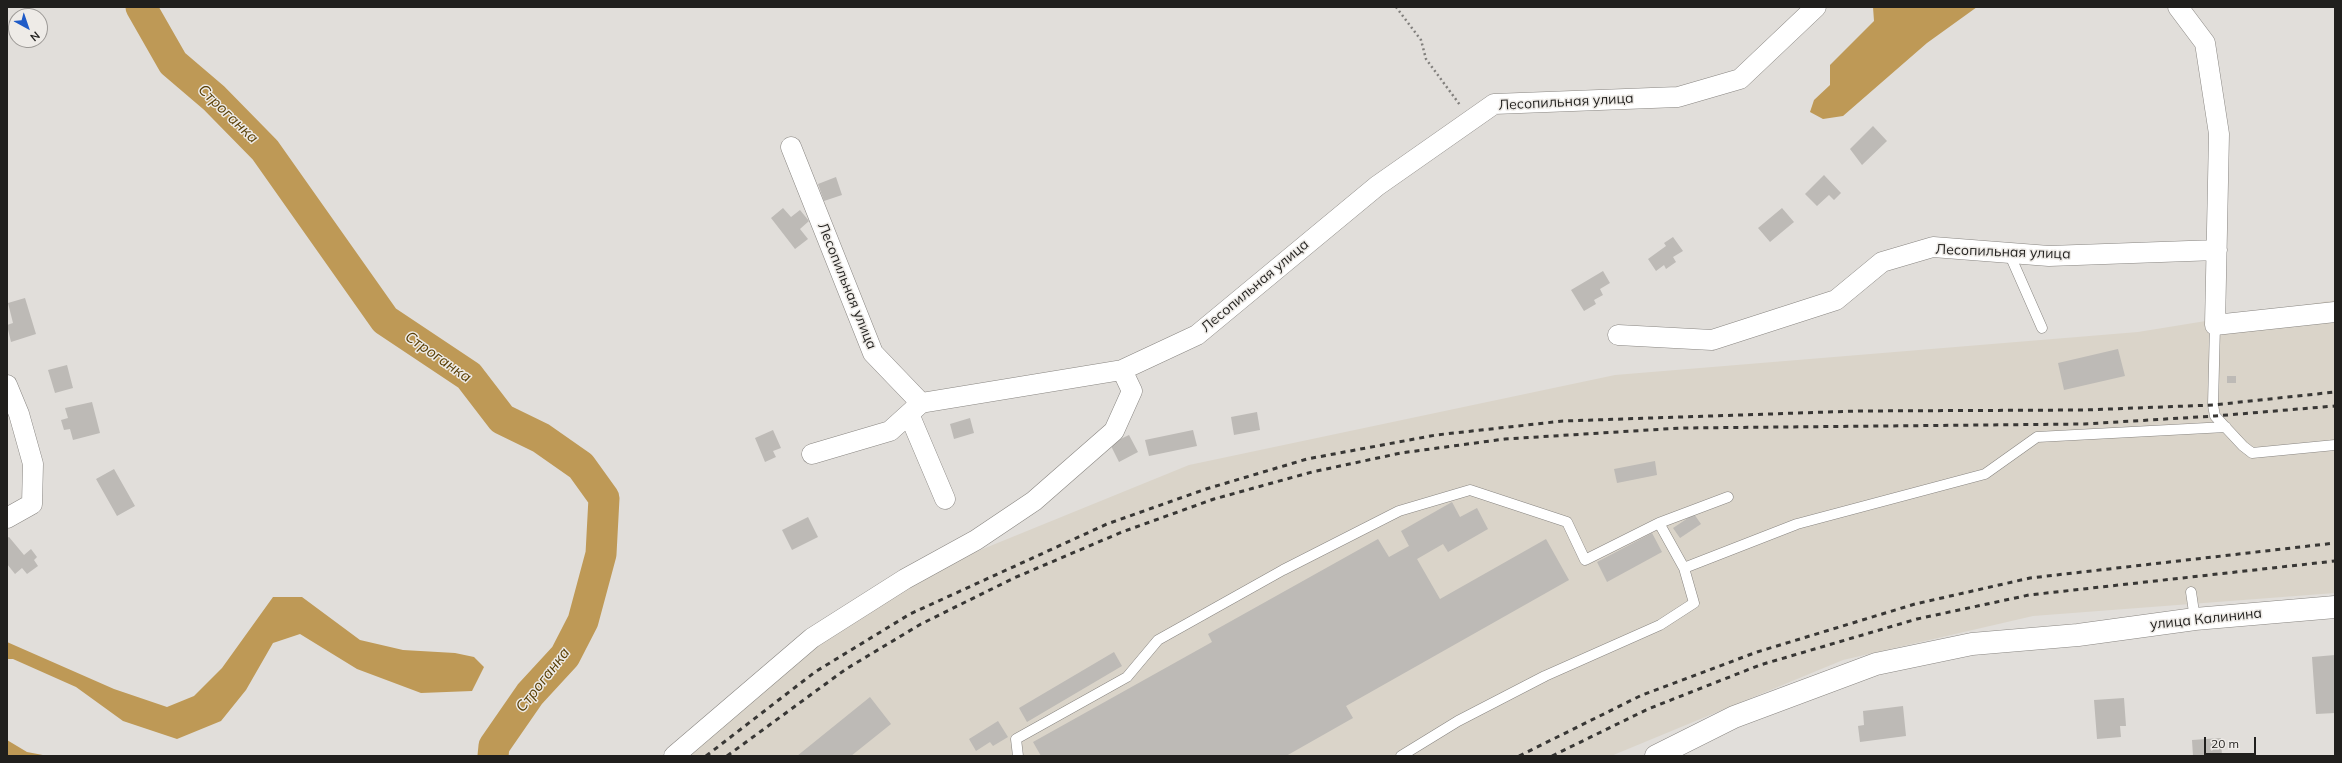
<!DOCTYPE html>
<html>
<head>
<meta charset="utf-8">
<style>
  body { margin:0 }
  #map { position:relative; width:2342px; height:763px; overflow:hidden; background:#e1deda; font-family:Mulish,sans-serif }
  canvas { display:block }
  .frame { position:absolute; inset:0; border:8px solid #201f1d; pointer-events:none }
  .north { position:absolute; left:8px; top:8px; width:40px; height:40px; box-sizing:border-box; background:#eeebe7; border:1px solid #9c9996; border-radius:50%; rotate:140deg; font-size:11px; font-weight:700; line-height:16px; text-align:center; color:#201f1d }
  .north::after { content:''; display:block; margin:auto; width:14px; height:18px; background:#1f5bc7; clip-path:polygon(50% 0,100% 100%,50% 72%,0 100%) }
  .scale { position:absolute; left:2204px; top:737px; width:52px; height:18px; box-sizing:border-box; border:2px solid #201f1d; border-top:0; padding-left:5px; font-size:12px; line-height:14px; white-space:nowrap; color:#201f1d; -webkit-text-stroke:3px #eeebe7; paint-order:stroke }
</style>
</head>
<body>
<div id="map">
<canvas width="2342" height="763"></canvas>
<div class="frame"></div>
<div class="north">N</div>
<div class="scale">20 m</div>
</div>
<script>
const ctx = document.querySelector('canvas').getContext('2d');
ctx.lineJoin = 'round';
function fill(path, color) { ctx.fillStyle = color; ctx.fill(path, 'evenodd'); }
const poly = rows => new Path2D(rows.map(r => 'M' + r).join(''));
function trace(path, color, width, dash) { ctx.strokeStyle = color; ctx.lineWidth = width; ctx.lineCap = dash ? 'butt' : 'round'; ctx.setLineDash(dash || []); ctx.stroke(path); }
function drawText(font, color, halo, rows, align = 'center') {
  ctx.font = font + ' Mulish,sans-serif'; ctx.lineWidth = 3; ctx.setLineDash([]); ctx.textBaseline = 'middle'; ctx.strokeStyle = halo; ctx.fillStyle = color; for (const [text, x, y, turn = 0] of rows) {
    ctx.save(); ctx.translate(x, y); ctx.rotate((+turn || 0) * Math.PI / 180); ctx.textAlign = isNaN(turn) ? turn : align; if (halo) ctx.strokeText(text, 0, 0); ctx.fillText(text, 0, 0); ctx.restore();
  }
}
const built = poly([
  [2335,300,2335,593,2033,616,1843,660,1611,756,666,756,887,588,1189,465,1615,375,2138,332]
]);
const water = poly([
  [1873,7,1977,7,1927,43,1843,116,1823,119,1810,112,1814,100,1830,85,1830,65,1874,21],
  [273,597,302,597,360,640,403,650,455,653,474,657,484,667,472,691,421,693,357,669,300,634,273,643,246,690,221,721,177,739,123,721,76,687,13,659,7,659,7,642,114,689,167,707,194,696,222,668],
  [7,740,27,752,48,756,80,756,7,756]
]);
const river = poly([
  [141,7,173,63,214,98,265,150,385,320,469,376,502,419,541,438,581,466,604,498,601,554,583,621,565,656,530,694,494,746,493,756]
]);
const building = poly([
  [1873,126,1887,141,1862,165,1850,149],
  [1824,175,1841,193,1834,200,1829,195,1817,206,1805,194],
  [836,177,842,195,824,201,818,184],
  [783,208,791,217,800,210,809,221,800,229,808,239,795,249,771,218],
  [1782,208,1794,222,1770,242,1758,228],
  [1673,237,1683,251,1673,257,1676,262,1666,269,1664,265,1656,271,1648,259,1666,246,1664,243],
  [1603,271,1610,283,1600,289,1603,295,1594,300,1596,304,1584,311,1571,290],
  [25,298,36,334,11,342,7,325,13,323,8,303],
  [2118,349,2125,376,2064,390,2058,363],
  [67,365,73,388,55,393,48,370],
  [2227,376,2236,376,2236,383,2227,383],
  [92,402,100,433,73,440,70,429,64,430,61,420,68,418,65,408],
  [1257,412,1260,430,1234,435,1231,417],
  [970,418,974,433,954,439,950,424],
  [773,430,781,448,773,451,776,457,765,462,755,438],
  [1193,430,1197,446,1149,456,1145,440],
  [1129,435,1138,452,1119,462,1110,444],
  [1655,461,1657,475,1617,483,1614,469],
  [114,469,135,506,117,516,96,479],
  [1452,502,1460,517,1477,508,1488,529,1448,552,1443,544,1417,559,1440,599,1546,539,1569,580,1346,706,1353,718,1286,756,1041,756,1033,742,1212,642,1208,634,1378,539,1389,557,1409,546,1401,531],
  [1694,514,1701,524,1680,538,1673,528],
  [808,517,818,537,792,550,782,530],
  [1652,533,1662,552,1607,582,1597,562],
  [9,537,24,555,31,549,37,557,34,560,38,566,27,574,22,568,15,574,7,564,7,538],
  [1114,652,1122,666,1027,722,1019,708],
  [2335,655,2335,713,2316,714,2312,657],
  [870,697,891,724,851,756,797,756],
  [2124,698,2126,726,2120,726,2121,737,2097,739,2094,700],
  [1903,706,1906,736,1860,742,1858,726,1864,725,1863,711],
  [998,721,1008,737,993,746,990,742,976,751,969,739],
  [2221,738,2222,756,2193,756,2192,740]
]);
const path = poly([
  [1396,7,1421,40,1426,59,1460,105]
]);
const lane = poly([
  [2009,253,2042,328],
  [2215,325,2213,405,2215,416,2243,446,2252,453,2335,445],
  [1659,523,1728,497],
  [2191,592,2195,619],
  [1018,756,1016,739,1127,677,1158,640,1283,570,1399,511,1470,490,1567,522,1585,560,1659,523,1684,568],
  [1401,756,1458,721,1545,676,1660,625,1694,603,1684,568,1797,524,1985,474,2037,437,2226,427]
]);
const street = poly([
  [2178,7,2205,43,2219,134,2215,325,2335,312],
  [791,147,873,353,921,403,1122,370,1197,335,1377,186,1494,104,1678,97,1740,79,1816,7],
  [1618,335,1712,340,1836,300,1882,262,1933,247,2049,256,2217,250],
  [7,385,19,414,33,464,32,504,7,518],
  [909,414,945,499],
  [812,454,890,431,921,403],
  [674,756,812,638,905,579,976,540,1034,501,1114,431,1132,391,1122,370]
]);
const secondary = poly([
  [1656,756,1734,717,1876,664,1972,644,2078,635,2195,619,2335,607]
]);
const rail = poly([
  [706,756,815,672,910,614,1107,524,1206,489,1307,459,1436,435,1563,421,1858,411,2084,410,2213,405,2335,392],
  [727,756,846,669,921,624,1014,578,1122,532,1214,499,1312,472,1401,453,1505,439,1681,428,2084,424,2215,416,2335,406],
  [1519,756,1642,695,1757,652,1915,604,2030,578,2335,543],
  [1552,756,1648,709,1760,665,1917,619,2029,595,2335,561]
]);
const streetNames = [
  ["Лесопильная улица",1566,102,-3],
  ["Лесопильная улица",2003,252,2],
  ["Лесопильная улица",847,286,68],
  ["Лесопильная улица",1255,286,-40],
  ["улица Калинина",2206,619,-6]
];
const waterNames = [
  ["Строганка",228,114,44],
  ["Строганка",438,357,35],
  ["Строганка",543,680,-52]
];
fill(built, '#dad4c9');
fill(water, '#be9956');
trace(river, '#be9956', 31);
fill(building, '#bdbab6');
trace(lane, '#888581', 11);
trace(street, '#888581', 21);
trace(secondary, '#888581', 23);
trace(path, '#817f7c', 2.5, [2, 3]);
trace(lane, '#fff', 10);
trace(street, '#fff', 20);
trace(secondary, '#fff', 22);
trace(rail, '#383735', 3, [5, 5]);
drawText('14px', '#201f1d', '#eeebe7', streetNames);
drawText('italic 15px', '#583f06', '#eeebe7', waterNames);
</script>
</body>
</html>
